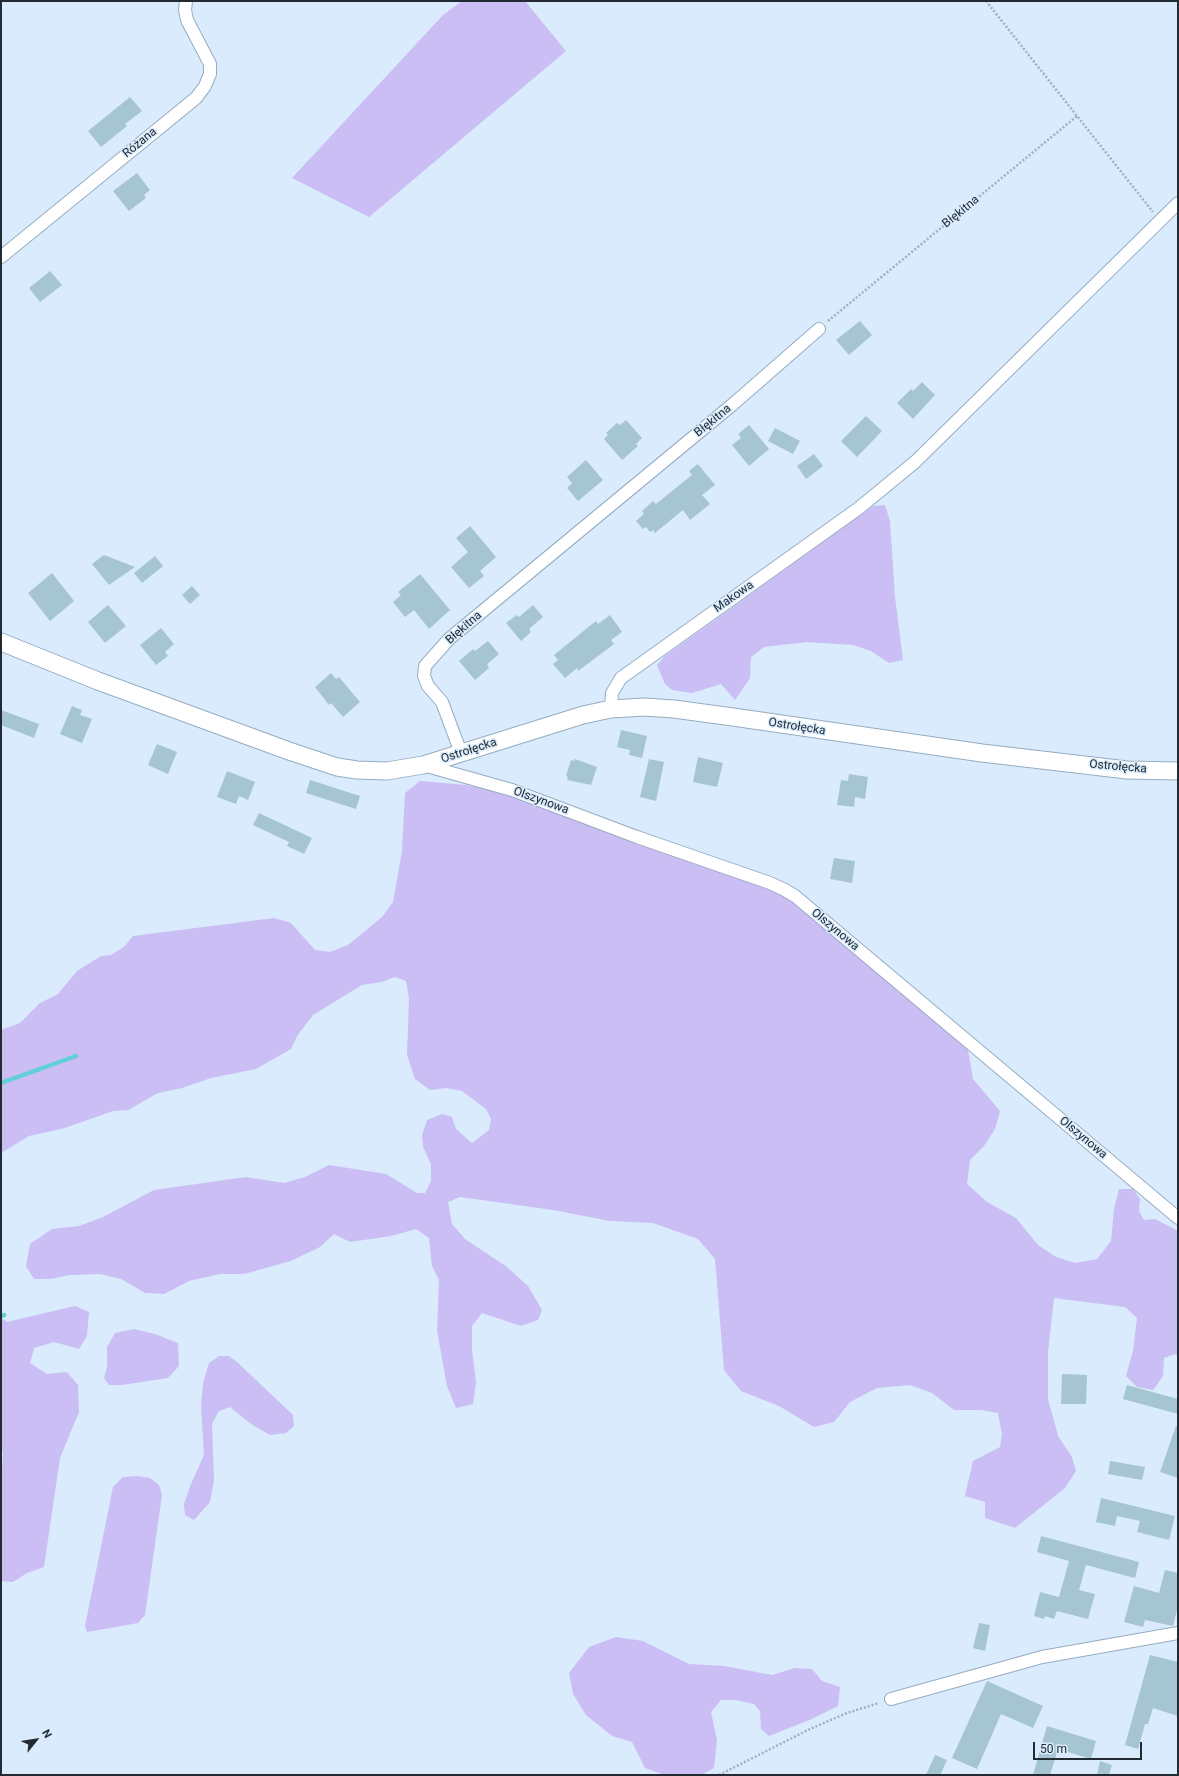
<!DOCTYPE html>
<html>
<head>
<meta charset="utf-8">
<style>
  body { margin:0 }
  #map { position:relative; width:1179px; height:1776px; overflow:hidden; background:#d9ebfc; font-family:Roboto,sans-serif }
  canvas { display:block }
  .frame { position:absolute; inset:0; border:2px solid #222b33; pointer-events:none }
  .north { position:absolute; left:16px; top:1720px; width:40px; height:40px; -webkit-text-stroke:3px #d9ebfc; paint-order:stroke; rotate:60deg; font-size:11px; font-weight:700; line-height:16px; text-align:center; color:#222b33 }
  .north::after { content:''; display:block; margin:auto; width:14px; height:18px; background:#222b33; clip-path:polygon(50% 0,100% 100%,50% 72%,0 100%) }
  .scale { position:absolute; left:1033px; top:1742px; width:109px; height:18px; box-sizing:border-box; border:2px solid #222b33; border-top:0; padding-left:5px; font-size:12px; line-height:14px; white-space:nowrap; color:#222b33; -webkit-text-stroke:3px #d9ebfc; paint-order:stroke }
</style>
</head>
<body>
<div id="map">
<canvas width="1179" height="1776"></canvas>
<div class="frame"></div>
<div class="north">N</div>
<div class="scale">50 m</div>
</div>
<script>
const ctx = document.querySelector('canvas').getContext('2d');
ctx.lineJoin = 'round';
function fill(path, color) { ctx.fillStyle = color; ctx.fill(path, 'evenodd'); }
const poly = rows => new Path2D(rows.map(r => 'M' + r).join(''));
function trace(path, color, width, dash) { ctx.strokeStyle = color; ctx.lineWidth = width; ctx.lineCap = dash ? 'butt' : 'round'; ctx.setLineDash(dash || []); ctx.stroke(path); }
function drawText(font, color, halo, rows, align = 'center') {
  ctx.font = font + ' Roboto,sans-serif'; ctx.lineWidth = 3; ctx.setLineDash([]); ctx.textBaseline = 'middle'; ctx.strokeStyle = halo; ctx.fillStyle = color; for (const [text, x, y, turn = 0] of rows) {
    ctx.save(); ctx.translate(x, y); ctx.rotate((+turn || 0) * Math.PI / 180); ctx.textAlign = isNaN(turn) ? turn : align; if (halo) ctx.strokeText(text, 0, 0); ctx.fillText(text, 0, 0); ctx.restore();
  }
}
const green = poly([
  [462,1,525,1,566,51,369,217,292,178,443,15],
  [885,505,890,521,895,597,903,660,889,663,871,651,853,645,807,642,764,647,751,657,750,678,735,700,721,684,692,693,672,690,665,684,657,665,665,656,873,506],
  [420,781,466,785,512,794,767,886,791,899,953,1033,968,1050,973,1079,1000,1111,995,1129,984,1146,970,1160,967,1184,987,1202,1016,1218,1038,1245,1056,1257,1075,1263,1097,1259,1111,1241,1114,1209,1119,1189,1133,1189,1140,1199,1139,1211,1144,1220,1155,1219,1178,1231,1178,1356,1175,1354,1164,1358,1163,1376,1153,1390,1137,1387,1126,1376,1133,1351,1137,1318,1125,1307,1054,1298,1048,1352,1048,1399,1058,1436,1072,1457,1076,1471,1065,1488,1015,1528,985,1518,985,1502,965,1496,973,1461,1000,1447,1002,1434,998,1413,981,1410,954,1410,932,1393,910,1385,877,1388,850,1402,834,1422,814,1427,779,1406,741,1391,724,1370,715,1259,698,1239,653,1223,610,1221,553,1210,460,1197,448,1202,452,1224,465,1239,507,1267,528,1286,542,1310,538,1320,521,1326,482,1313,472,1326,472,1349,476,1382,473,1404,456,1408,447,1386,437,1331,439,1280,432,1266,429,1238,416,1229,391,1236,350,1242,334,1234,320,1247,291,1261,244,1274,220,1274,189,1281,164,1294,145,1293,121,1279,100,1274,70,1275,51,1279,34,1279,26,1266,30,1244,52,1229,79,1226,103,1217,154,1190,246,1177,284,1183,305,1177,329,1165,386,1174,417,1193,425,1193,431,1181,431,1164,423,1147,422,1135,427,1120,442,1114,452,1117,456,1129,472,1143,489,1130,491,1119,486,1109,462,1091,446,1088,430,1090,415,1079,407,1055,409,998,406,981,395,977,382,982,362,985,313,1015,297,1036,291,1049,256,1069,211,1078,182,1088,158,1093,128,1110,113,1111,65,1128,29,1136,1,1153,1,1030,20,1023,40,1003,58,994,77,971,101,956,111,955,124,947,133,936,274,918,291,923,315,950,330,952,348,945,382,917,393,902,402,851,405,793],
  [75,1306,89,1312,87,1336,79,1349,54,1342,34,1348,30,1363,47,1374,67,1372,78,1385,79,1412,60,1458,44,1567,27,1573,13,1582,1,1581,1,1478,3,1452,1,1451,1,1318,7,1322],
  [134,1329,155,1334,178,1343,179,1366,168,1378,122,1385,109,1385,104,1378,107,1367,107,1347,115,1333],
  [219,1356,229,1356,237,1362,293,1415,294,1426,286,1433,270,1435,251,1424,230,1407,219,1411,212,1424,214,1480,210,1502,194,1520,185,1515,184,1504,191,1484,204,1455,201,1406,203,1383,209,1363],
  [137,1476,150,1478,159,1485,162,1495,145,1615,138,1623,87,1632,85,1626,113,1487,123,1477],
  [616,1637,643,1641,689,1664,724,1666,772,1675,795,1668,812,1669,822,1681,840,1687,838,1706,812,1719,769,1736,761,1729,760,1711,754,1704,736,1700,721,1700,711,1712,717,1740,714,1768,701,1775,665,1775,645,1768,632,1742,612,1736,586,1715,573,1694,569,1673,589,1647]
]);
const stream = poly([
  [1,1083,76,1056],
  [1,1316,4,1315]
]);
const building = poly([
  [130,97,142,111,125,124,127,126,101,147,88,131],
  [137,173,150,190,144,195,146,198,129,211,113,191],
  [50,271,62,285,40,302,29,288],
  [860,321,872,335,849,355,836,340],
  [922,382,935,395,913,419,897,403,911,389,913,391],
  [866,416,882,431,857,457,841,441],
  [626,420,642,438,636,444,638,446,622,460,604,439,608,435,606,433,617,423,620,425],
  [749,425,769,449,749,466,732,445,741,438,738,434],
  [775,428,800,441,793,454,768,441],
  [814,454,823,466,806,479,797,466],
  [586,460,603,480,578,501,567,488,572,483,567,477],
  [698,464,715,485,702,495,710,504,690,520,683,510,655,533,653,530,650,532,646,527,643,529,636,521,644,514,642,511,653,501,656,504,692,475,689,471],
  [470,526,496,557,480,571,484,576,469,588,451,567,468,552,456,538],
  [104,555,135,567,109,585,92,564],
  [155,556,163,566,142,583,134,573],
  [52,573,74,601,50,621,28,593],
  [420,574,450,610,429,629,414,610,405,617,393,602,401,595,398,592],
  [192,586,200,595,190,604,182,595],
  [108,605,126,626,105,643,88,622],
  [533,605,543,617,529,629,531,632,521,641,506,623,517,615,519,617],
  [610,615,622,632,611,640,614,644,578,671,577,668,565,678,553,664,558,660,554,655,596,621,598,624],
  [161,628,174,644,165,652,168,656,156,665,140,645],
  [488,641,499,654,487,664,489,668,475,680,459,661,473,649,475,651],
  [331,673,336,679,339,677,360,702,343,717,331,703,329,705,315,687],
  [72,706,82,710,80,715,92,719,82,743,60,734],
  [1,710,39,724,34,738,1,725],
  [621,730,647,736,642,758,629,755,630,750,617,747],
  [157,744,177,752,168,774,148,765],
  [698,757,723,763,717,787,693,782],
  [575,759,597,767,591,785,567,780,568,777,566,776,571,760,574,761],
  [649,759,664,762,656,801,640,797],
  [227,771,255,782,248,800,239,796,236,804,217,797],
  [849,774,868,777,865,799,855,797,854,807,837,805,841,780,848,781],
  [310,780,360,796,356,809,306,793],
  [259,813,312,838,304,854,287,846,289,842,253,825],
  [834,858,855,861,852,883,830,879],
  [1062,1374,1087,1375,1086,1404,1061,1404],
  [1127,1385,1178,1399,1178,1414,1123,1399],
  [1176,1426,1178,1426,1178,1478,1160,1472],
  [1110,1461,1145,1467,1142,1480,1108,1474],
  [1101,1498,1175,1516,1169,1540,1137,1532,1140,1521,1117,1516,1115,1526,1096,1522],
  [1041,1536,1139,1562,1135,1578,1086,1565,1079,1590,1095,1594,1088,1619,1057,1611,1054,1619,1045,1616,1044,1619,1034,1616,1040,1592,1059,1597,1069,1561,1037,1552],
  [1165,1570,1178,1573,1178,1606,1173,1626,1145,1620,1143,1627,1124,1622,1134,1586,1159,1593],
  [979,1623,990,1625,985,1651,973,1648],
  [1150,1655,1178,1662,1178,1716,1153,1708,1148,1724,1145,1724,1138,1749,1125,1745],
  [987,1681,1043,1706,1033,1728,1001,1714,977,1769,952,1758],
  [1047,1726,1096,1741,1091,1759,1058,1749,1050,1775,1033,1775],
  [935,1755,947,1760,940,1775,926,1775],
  [1100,1761,1112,1765,1109,1775,1097,1775]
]);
const path = poly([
  [986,1,1153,212],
  [828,321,1077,116],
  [719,1775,810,1729,847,1713,879,1703]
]);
const street = poly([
  [1,257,196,98,205,86,210,74,210,64,187,20,185,10,186,1],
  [611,709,612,693,621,678,859,508,915,462,1178,203],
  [461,753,442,702,428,686,424,676,425,666,449,639,732,405,819,329],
  [423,765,512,790,637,837,770,883,785,890,795,896,1178,1218],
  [891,1699,1042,1657,1178,1633]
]);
const secondary = poly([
  [1,642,98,681,289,751,337,767,357,770,387,771,423,765,583,715,611,709,644,707,674,709,733,717,982,753,1127,770,1178,771]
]);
const streetNames = [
  ["Różana",140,143,-39],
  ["Błękitna",961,212,-39],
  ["Błękitna",713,421,-39],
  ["Makowa",734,597,-35],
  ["Błękitna",464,628,-41],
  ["Ostrołęcka",797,727,9],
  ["Ostrołęcka",469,751,-18],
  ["Ostrołęcka",1118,767,5],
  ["Olszynowa",541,801,20],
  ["Olszynowa",835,930,40],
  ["Olszynowa",1083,1138,40]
];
fill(green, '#cabef4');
trace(stream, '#62d0d6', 4.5);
fill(building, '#a6c5d2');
trace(street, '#96acc1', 14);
trace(secondary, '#96acc1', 19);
trace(path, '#a1b0be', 2.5, [2, 2]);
trace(street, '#fff', 12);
trace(secondary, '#fff', 17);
drawText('12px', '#222b33', '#d9ebfc', streetNames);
</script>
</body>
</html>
